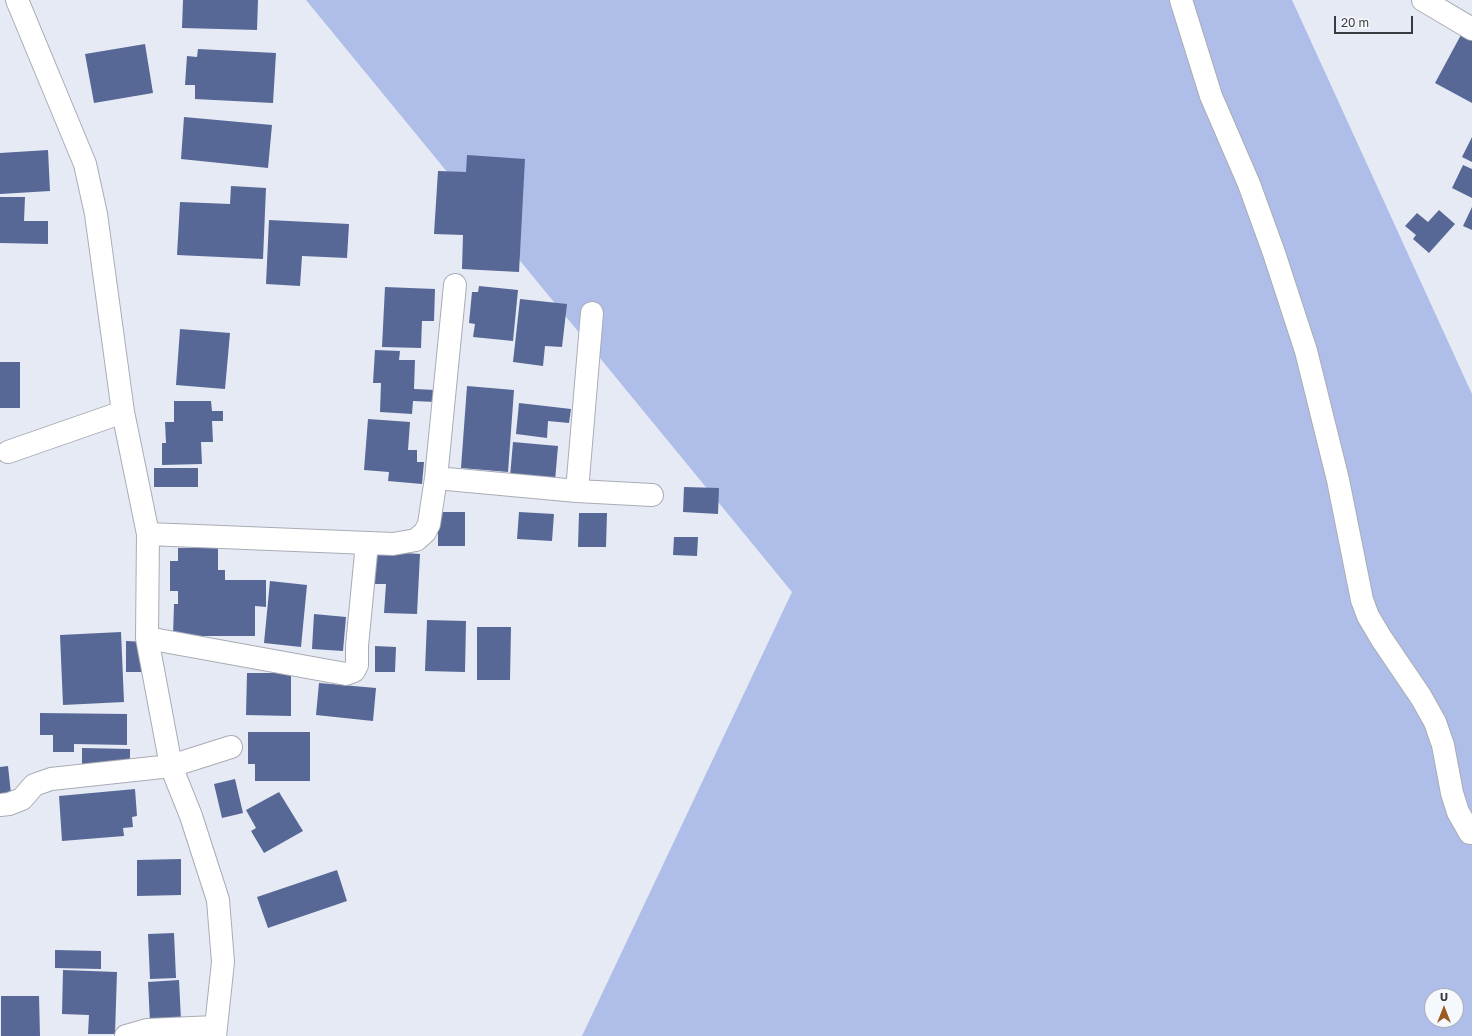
<!DOCTYPE html>
<html>
<head>
<meta charset="utf-8">
<style>
  body { margin:0 }
  #map { position:relative; width:1472px; height:1036px; overflow:hidden; background:#e6eaf4; font-family:"Golos Text",sans-serif }
  canvas { display:block }
  .north { position:absolute; left:1424px; top:988px; width:40px; height:40px; box-sizing:border-box; background:#f5f8fd; border:1px solid #aaacb1; border-radius:50%; rotate:0deg; font-size:11px; font-weight:700; line-height:16px; text-align:center; color:#393a3e }
  .north::after { content:''; display:block; margin:auto; width:14px; height:18px; background:#9b5c23; clip-path:polygon(50% 0,100% 100%,50% 72%,0 100%) }
  .scale { position:absolute; left:1334px; top:16px; width:79px; height:18px; box-sizing:border-box; border:2px solid #393a3e; border-top:0; padding-left:5px; font-size:12px; line-height:14px; white-space:nowrap; color:#393a3e; -webkit-text-stroke:3px #f5f8fd; paint-order:stroke }
</style>
</head>
<body>
<div id="map">
<canvas width="1472" height="1036"></canvas>
<div class="north">U</div>
<div class="scale">20 m</div>
</div>
<script>
const ctx = document.querySelector('canvas').getContext('2d');
ctx.lineJoin = 'round';
function fill(path, color) { ctx.fillStyle = color; ctx.fill(path, 'evenodd'); }
const poly = rows => new Path2D(rows.map(r => 'M' + r).join(''));
function trace(path, color, width, dash) { ctx.strokeStyle = color; ctx.lineWidth = width; ctx.lineCap = dash ? 'butt' : 'round'; ctx.setLineDash(dash || []); ctx.stroke(path); }
const green = poly([
  [306,0,1292,0,1472,394,1472,1036,582,1036,792,592],
  [1432,996,1456,996,1456,1020,1432,1020]
]);
const building = poly([
  [183,0,258,0,257,30,182,28],
  [1462,33,1472,39,1472,103,1435,83],
  [145,44,153,93,94,103,85,54],
  [198,49,276,53,273,103,195,99,195,85,185,85,187,56,197,57],
  [184,117,272,125,268,168,181,159],
  [1472,137,1472,162,1462,157],
  [48,150,50,191,0,194,0,153],
  [467,155,525,159,519,272,462,269,463,235,434,234,438,171,466,172],
  [1463,165,1472,169,1472,198,1452,188],
  [231,186,266,188,263,259,177,255,180,202,230,204],
  [0,197,25,197,24,221,48,221,48,244,0,243],
  [1472,207,1472,230,1463,226],
  [1439,210,1455,224,1429,253,1413,239,1416,235,1405,226,1417,213,1428,222],
  [269,220,349,224,347,258,302,256,300,286,266,284],
  [479,286,518,290,513,341,473,337,475,324,469,323,472,292,478,292],
  [385,287,435,289,434,321,422,321,421,348,382,347],
  [520,299,567,304,562,347,545,346,543,366,513,362],
  [180,329,230,333,225,389,176,385],
  [375,350,400,351,399,360,415,360,414,389,436,390,435,402,413,401,412,414,380,412,381,383,373,383],
  [0,362,20,362,20,408,0,408],
  [467,386,514,390,508,472,461,468],
  [174,401,211,401,212,411,223,411,223,421,212,421,213,442,201,442,202,464,162,465,162,443,166,443,165,422,174,422],
  [519,403,571,409,569,423,548,421,547,438,516,434],
  [368,419,410,422,408,450,417,450,417,462,424,462,422,484,388,481,389,472,364,470],
  [513,442,558,446,555,481,510,477],
  [154,468,198,468,198,487,154,487],
  [684,487,719,488,718,514,683,512],
  [438,512,465,512,465,546,438,546],
  [519,512,554,514,552,541,517,539],
  [579,513,607,513,606,547,578,547],
  [674,537,698,537,697,556,673,555],
  [178,548,218,548,218,570,225,570,225,580,266,580,266,607,255,606,255,636,173,636,174,604,178,604,178,591,170,591,170,561,178,561],
  [373,551,420,554,417,614,384,613,386,584,372,584],
  [270,581,307,585,301,647,264,643],
  [314,614,346,617,343,651,312,649],
  [427,620,466,621,465,672,425,671],
  [477,627,511,627,510,680,477,680],
  [121,632,124,702,63,705,60,635],
  [126,641,147,642,147,672,126,672],
  [375,646,396,647,395,672,375,672],
  [247,673,291,673,291,716,246,715],
  [319,683,376,688,373,721,316,715],
  [40,713,127,714,127,745,74,744,74,752,53,752,53,735,40,735],
  [248,732,310,732,310,781,255,781,255,764,248,764],
  [82,748,130,749,130,765,82,765],
  [8,766,11,794,0,795,0,767],
  [235,779,243,813,222,818,214,784],
  [135,789,137,816,132,817,133,827,123,828,124,836,62,841,59,796],
  [279,792,303,831,264,853,251,831,256,828,246,810],
  [181,859,181,895,137,896,137,860],
  [337,870,347,901,268,928,257,897],
  [174,933,176,978,150,979,148,934],
  [55,950,101,951,101,969,55,968],
  [63,970,117,972,115,1034,88,1034,89,1015,62,1014],
  [179,980,181,1020,150,1022,148,982],
  [1,996,39,996,40,1036,1,1036]
]);
const minor = poly([
  [17,0,85,164,96,214,123,412,148,534,147,638,171,766,191,816,218,900,223,962,215,1036],
  [1181,0,1211,96,1249,184,1274,253,1306,351,1338,480,1362,600,1368,616,1381,638,1421,697,1435,722,1443,745,1452,793,1458,812,1470,833],
  [1423,0,1472,29],
  [8,452,123,412],
  [436,478,577,491,652,495],
  [577,491,592,313],
  [148,534,393,544,416,540,425,532,429,524,436,478,455,285],
  [147,638,329,671,346,674,354,671,357,665,357,646,367,543],
  [0,805,9,804,22,799,34,785,51,779,171,766,231,747],
  [126,1036,147,1030,215,1027]
]);
fill(green, '#aebee8');
fill(building, '#576897');
trace(minor, '#a9acb5', 24);
trace(minor, '#fff', 22);
</script>
</body>
</html>
